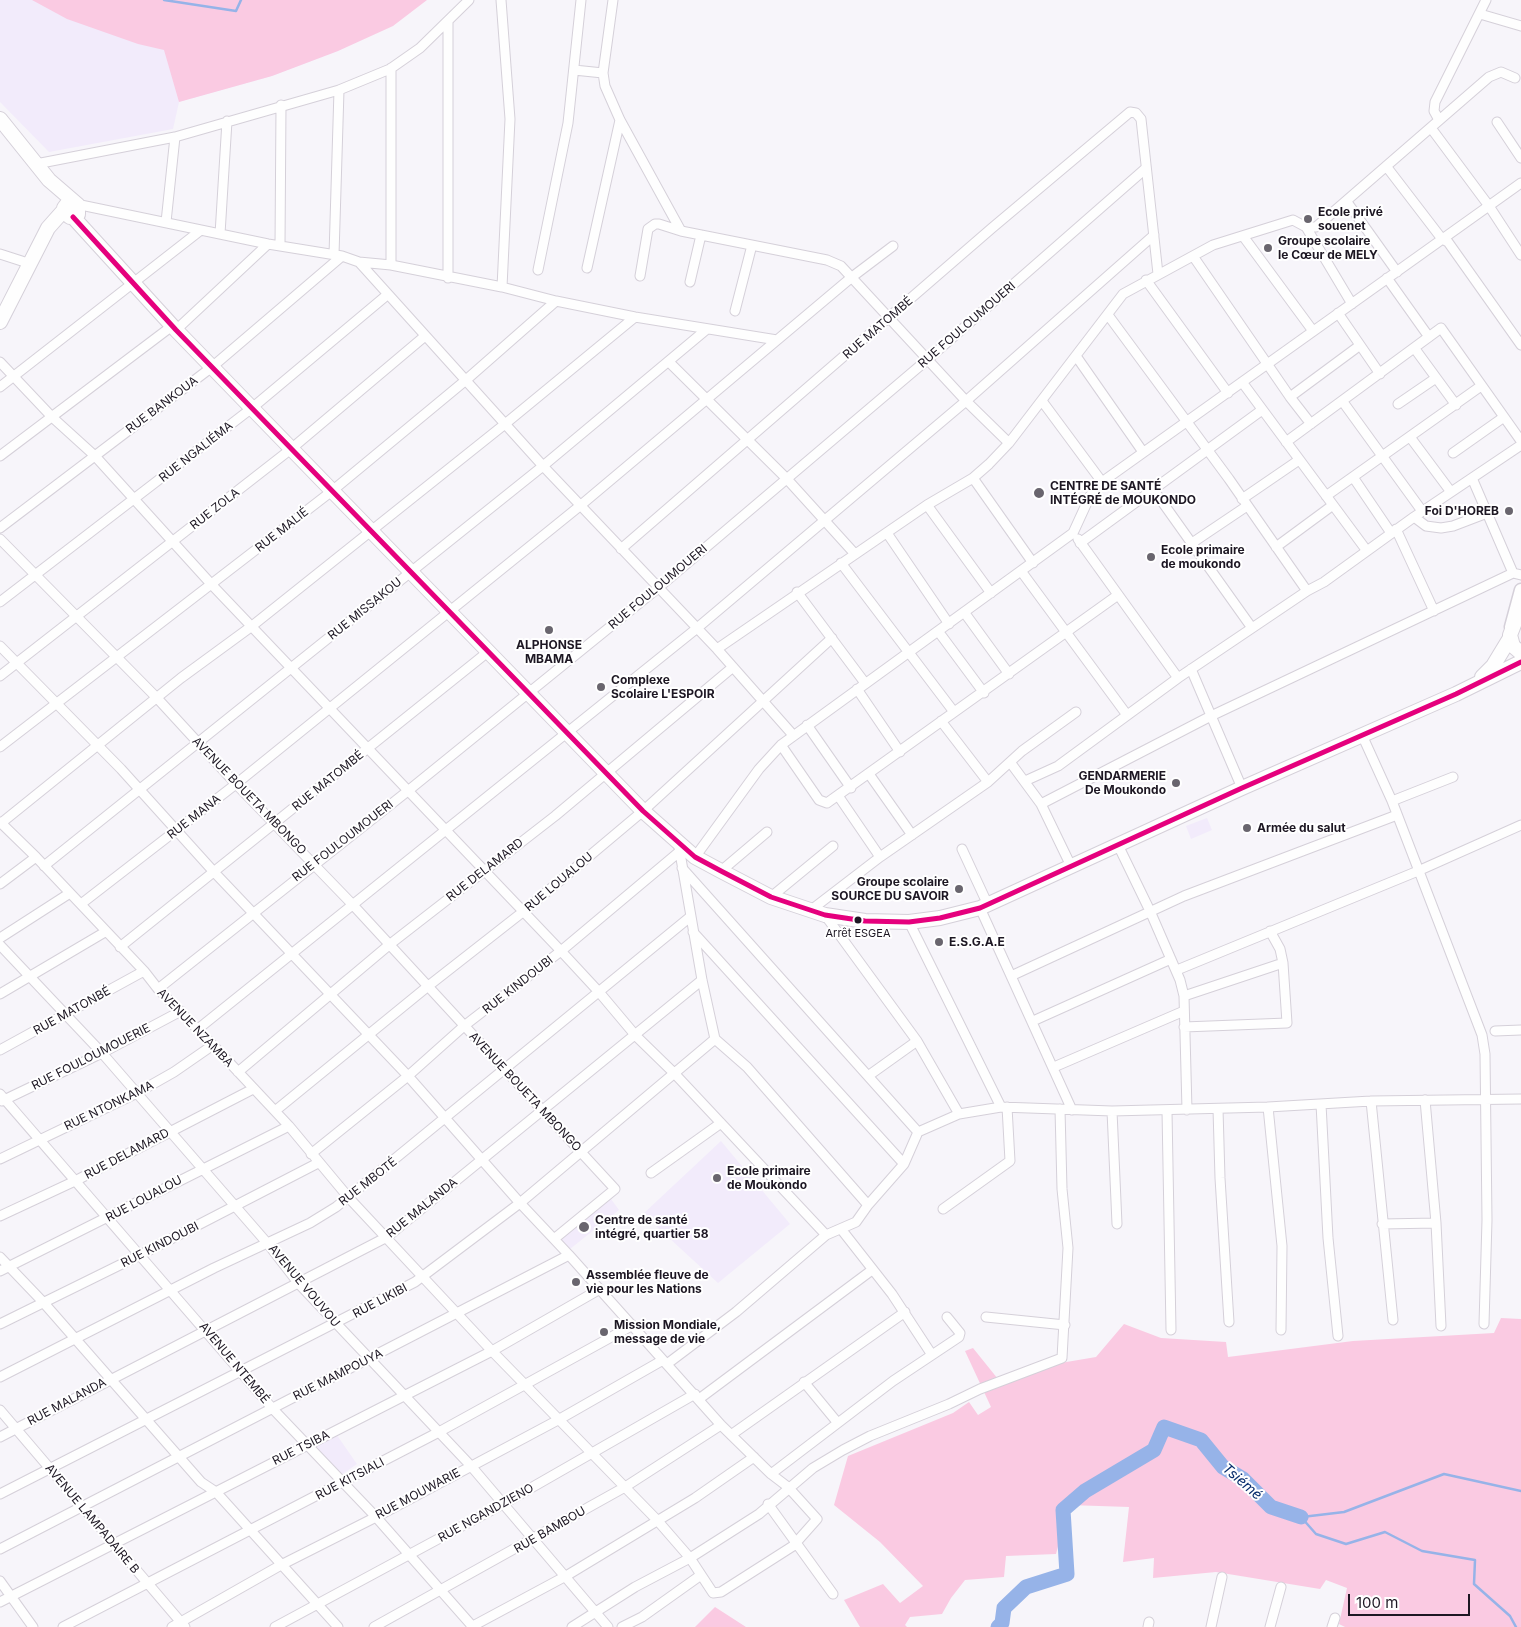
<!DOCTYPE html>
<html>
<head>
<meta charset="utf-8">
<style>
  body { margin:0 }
  #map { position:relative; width:1521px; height:1627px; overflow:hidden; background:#f7f5fa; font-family:Inter,sans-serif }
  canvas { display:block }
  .scale { position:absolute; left:1348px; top:1594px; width:122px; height:22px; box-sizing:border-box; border:2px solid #1d1723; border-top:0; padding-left:6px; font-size:15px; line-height:18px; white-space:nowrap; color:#1d1723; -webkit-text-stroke:4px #fff; paint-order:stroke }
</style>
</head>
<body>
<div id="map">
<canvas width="1521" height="1627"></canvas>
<div class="scale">100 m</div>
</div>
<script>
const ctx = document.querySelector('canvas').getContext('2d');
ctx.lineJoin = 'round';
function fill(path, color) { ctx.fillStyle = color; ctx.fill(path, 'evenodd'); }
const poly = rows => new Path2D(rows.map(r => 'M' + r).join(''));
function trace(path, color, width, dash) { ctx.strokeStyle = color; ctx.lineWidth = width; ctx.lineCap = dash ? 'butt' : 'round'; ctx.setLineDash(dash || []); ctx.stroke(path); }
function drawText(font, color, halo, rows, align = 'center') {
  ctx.font = font + ' Inter,sans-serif'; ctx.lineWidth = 4; ctx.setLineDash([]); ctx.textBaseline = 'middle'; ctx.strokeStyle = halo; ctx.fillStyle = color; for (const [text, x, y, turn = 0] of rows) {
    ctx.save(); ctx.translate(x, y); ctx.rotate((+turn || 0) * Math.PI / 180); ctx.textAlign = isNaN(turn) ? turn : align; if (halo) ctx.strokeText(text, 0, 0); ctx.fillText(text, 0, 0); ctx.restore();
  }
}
const built = poly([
  [0,0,424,0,391,25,338,51,272,76,179,102,173,129,49,152,0,102],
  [1207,818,1212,830,1191,839,1186,826],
  [721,1141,790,1224,718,1283,643,1214],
  [611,1199,619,1210,570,1249,558,1236],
  [334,1431,357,1464,341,1475,311,1443]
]);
const green = poly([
  [32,0,427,0,393,26,338,51,272,76,179,102,164,50,138,44,67,19],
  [1501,1318,1521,1319,1521,1627,1345,1627,1339,1624,1347,1588,1326,1580,1320,1589,1216,1572,1153,1578,1154,1558,1123,1562,1129,1507,1069,1505,1056,1554,1006,1556,1004,1577,965,1580,951,1598,942,1614,910,1617,905,1625,907,1627,860,1627,844,1600,883,1584,900,1603,923,1586,880,1542,834,1505,848,1456,953,1413,969,1402,978,1415,991,1407,965,1351,973,1348,1002,1384,1037,1367,1096,1357,1124,1324,1161,1338,1226,1342,1228,1357,1353,1341,1494,1333],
  [715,1607,746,1627,695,1627]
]);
const stream = poly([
  [164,0,236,11,241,0],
  [1301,1517,1316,1534,1346,1544,1385,1532,1422,1551,1475,1560,1474,1584,1510,1616,1516,1627],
  [1302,1517,1344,1512,1444,1474,1521,1491]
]);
const river = poly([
  [998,1627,1002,1623,1004,1608,1026,1587,1067,1574,1063,1510,1085,1491,1154,1450,1164,1427,1201,1440,1223,1467,1243,1479,1271,1507,1301,1517]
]);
const minor = poly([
  [501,0,510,119,502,287],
  [613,0,603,73,605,86,620,120,681,231,827,260,841,266,966,401,1009,443],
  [1480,14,1521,26],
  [391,68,391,265],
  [574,70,603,73],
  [1439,120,1434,111,1435,102,1486,0],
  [1497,122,1521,158],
  [1431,128,1489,206,1521,255],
  [36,164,175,137,339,90,390,69,420,48,469,0],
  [1386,166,1442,239,1448,242,1521,345],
  [1347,202,1397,272],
  [76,204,268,244,342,256,359,262,391,265,502,287,556,301,635,317,777,340],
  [166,222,175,137],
  [1306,227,1352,304],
  [220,234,227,121],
  [1243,236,1313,331],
  [280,246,281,105],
  [0,254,31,264],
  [334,255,339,90],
  [1193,256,1290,397,1311,424],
  [359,262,543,466,717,649,793,735],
  [587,268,620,120],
  [538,270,568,123,581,0],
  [640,276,648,229,655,224,659,224,681,231],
  [448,278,448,22],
  [1387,278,1429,337],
  [1146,280,1228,393],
  [690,282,701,235],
  [735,311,752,245],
  [1338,313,1380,374],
  [1108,315,1229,479,1307,591],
  [176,330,268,244],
  [1415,349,1456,405],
  [1076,356,1143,452],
  [0,362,52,417,95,456,212,585,561,951,599,992,636,1036,674,1073,826,1235],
  [669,362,787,479,855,554],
  [1242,382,1367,551],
  [0,387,201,230],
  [1290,397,1359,346],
  [1042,401,1102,482],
  [1343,402,1422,511],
  [1398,404,1436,378],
  [1410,437,1451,492],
  [1286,442,1441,328,1521,441],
  [1453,453,1504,417],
  [0,456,172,326],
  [1353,477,1391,533],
  [973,478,1033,563],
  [1472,478,1513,573],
  [1153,489,1252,628],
  [1326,496,1481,386],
  [1242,499,1299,460],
  [927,505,991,593],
  [1414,517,1426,526,1441,528,1453,526,1487,513],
  [0,528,212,367,342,256],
  [1396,529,1434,611],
  [887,533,949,624],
  [0,539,157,698,236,784,353,905,615,1189,554,1239],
  [1078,539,1178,678],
  [1080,543,1262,410],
  [1192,543,1247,506],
  [1276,547,1333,505],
  [621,549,992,228,1130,112,1136,113,1141,119,1158,274],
  [841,563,954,712],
  [1021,571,1127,715],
  [797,592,865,683],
  [0,602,252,408,387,295],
  [964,612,1009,674],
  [938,631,984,693],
  [0,646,121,769,214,872,408,1076,520,1203,569,1255,721,1425,771,1474,788,1487,817,1519,793,1546,721,1592,713,1593,690,1558,657,1520,492,1351,349,1198,289,1126,213,1045,158,989,144,971,36,857,0,822],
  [717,649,927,505,973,478,989,464,1009,443,1123,294,1213,245,1293,220,1306,227,1316,227,1489,77,1501,72,1515,78],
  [1191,669,1242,788],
  [0,676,291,449,425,336],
  [857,689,900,752],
  [941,721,988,782],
  [807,725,851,788],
  [1362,735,1392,801,1482,1035,1485,1054,1487,1220,1484,1324],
  [781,745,819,800,827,803,1118,595],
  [0,747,332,491,466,380,556,301],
  [1010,762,1041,804,1071,866],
  [869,774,912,835],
  [1025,781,1058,766,1178,678,1307,591,1324,582,1414,517,1521,445],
  [839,797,880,857],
  [1392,801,1453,777],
  [1041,804,1211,716,1513,573,1521,575],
  [0,824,181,678,252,626,505,424,635,317],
  [1118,845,1150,911,1180,980,1184,996,1187,1110],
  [679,847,702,980,715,1039,747,1067,868,1205],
  [962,849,988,905],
  [695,857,759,769,781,745,1073,533,1090,496,1102,482,1521,183],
  [44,866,543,466,707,329],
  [682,868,918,1132],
  [721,871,767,832],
  [0,884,36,857],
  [771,897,833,846],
  [81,904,236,784,581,505,852,277,893,246],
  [980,908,1072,1110],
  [811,910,880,857,988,782,1022,751,1076,712],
  [825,915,917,1041,959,1114],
  [909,922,1001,1107],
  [693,932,904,1164],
  [0,938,70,893],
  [0,945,102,1053,268,1244,299,1284,471,1466,608,1627],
  [120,947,489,651],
  [1177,970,1418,871,1521,825],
  [1011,976,1184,896,1397,815],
  [158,989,409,790,658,588,928,359,1145,169],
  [0,994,105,932],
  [1184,996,1283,963],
  [1033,1021,1171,959],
  [1184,1027,1287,1023,1283,963,1280,949,1270,931],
  [198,1029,696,629,966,401,1154,235],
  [1495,1031,1521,1030],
  [0,1050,144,971],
  [1054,1067,1184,1011],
  [238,1072,389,945,555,816,733,667],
  [868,1076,917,1041],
  [0,1094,272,1408,376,1517,473,1627],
  [1425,1100,1436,1223,1441,1326],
  [2,1101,102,1053,181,1011],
  [1371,1101,1393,1320],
  [1321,1104,1328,1238,1338,1336],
  [1268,1107,1282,1246,1281,1330],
  [1218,1109,1220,1178,1229,1322],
  [275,1111,427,987,524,911,643,811,832,638],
  [1112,1111,1117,1224],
  [1167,1111,1171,1330],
  [311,1154,408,1076,464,1026,561,951,679,852],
  [0,1159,137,1093,174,1072,213,1045],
  [651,1173,721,1123],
  [943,1209,1010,1161,1007,1107],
  [0,1216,75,1181,253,1089],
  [1382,1224,1436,1223],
  [841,1229,892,1294,932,1355],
  [0,1257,43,1302,201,1482,216,1492,338,1627],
  [0,1271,289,1126],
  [986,1317,1065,1325],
  [0,1324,140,1255,318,1163],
  [667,1364,736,1312,826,1235,856,1222,868,1205,904,1164,918,1132,959,1114,1001,1107,1112,1111,1268,1107,1371,1101,1521,1099],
  [0,1377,214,1268,310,1223,336,1207,690,917],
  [804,1382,837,1422],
  [699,1399,872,1270],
  [0,1410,185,1627],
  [731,1435,905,1312],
  [0,1437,387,1237,702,980],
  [771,1474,893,1381,959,1337,960,1333,947,1317],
  [0,1494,415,1282,520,1203,715,1039],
  [768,1504,833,1594],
  [0,1549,569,1255],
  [0,1581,33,1627],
  [0,1602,492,1351,600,1289],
  [63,1627,437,1433,633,1325],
  [172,1627,281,1565,376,1517,558,1420,663,1360],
  [275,1627,503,1504,695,1394],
  [374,1627,625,1487,721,1425],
  [471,1627,566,1576,695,1498,754,1457],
  [572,1627,635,1587,690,1558,759,1514,813,1468,843,1450,870,1436,949,1404,980,1389,1062,1358,1068,1248,1062,1189,1060,1109],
  [622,1627,642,1617,701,1575],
  [1148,1627,1149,1622],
  [1211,1627,1222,1577],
  [1270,1627,1281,1587],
  [1332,1627,1335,1618]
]);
const secondary = poly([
  [1511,627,1521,590]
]);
const primary = poly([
  [0,119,49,180,78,205,78,214,70,217,65,213,64,208,67,204,73,202],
  [73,217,176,330,643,811,695,857,721,871,771,897,825,915,865,921,909,922,940,918,980,908,1242,788,1456,694,1521,662],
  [0,322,48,228,64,210],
  [1521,617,1515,622,1510,635,1513,646,1521,653],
  [1482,677,1493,666,1510,638]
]);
const bus1 = poly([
  [73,217,176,330,643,811,695,857,721,871,771,897,825,915,865,921,909,922,940,918,980,908,1242,788,1456,694,1521,662]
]);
const markers = [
  [1308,219,5,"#69656e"],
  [1268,248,5,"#69656e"],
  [1039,493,6,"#69656e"],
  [1509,511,5,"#69656e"],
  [1151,557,5,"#69656e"],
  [549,630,5,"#69656e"],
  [601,687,5,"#69656e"],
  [1176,783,5,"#69656e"],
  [1247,828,5,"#69656e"],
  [959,889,5,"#69656e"],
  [858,920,4.5,"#1d1723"],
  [939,942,5,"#69656e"],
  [717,1178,5,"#69656e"],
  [584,1227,6,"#69656e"],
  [576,1282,5,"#69656e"],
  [604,1332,5,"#69656e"]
];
const busNames = [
  ["Arrêt ESGEA",858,934]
];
const poiNames = [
  ["Ecole privé",1318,212],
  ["souenet",1318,226],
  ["Groupe scolaire",1278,241],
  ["le Cœur de MELY",1278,255],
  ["CENTRE DE SANTÉ",1050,486],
  ["INTÉGRÉ de MOUKONDO",1050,500],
  ["Foi D'HOREB",1499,511,"right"],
  ["Ecole primaire",1161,550],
  ["de moukondo",1161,564],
  ["ALPHONSE",549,645,"center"],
  ["MBAMA",549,659,"center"],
  ["Complexe",611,680],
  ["Scolaire L'ESPOIR",611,694],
  ["GENDARMERIE",1166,776,"right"],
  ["De Moukondo",1166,790,"right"],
  ["Armée du salut",1257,828],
  ["Groupe scolaire",949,882,"right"],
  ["SOURCE DU SAVOIR",949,896,"right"],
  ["E.S.G.A.E",949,942],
  ["Ecole primaire",727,1171],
  ["de Moukondo",727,1185],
  ["Centre de santé",595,1220],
  ["intégré, quartier 58",595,1234],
  ["Assemblée fleuve de",586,1275],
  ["vie pour les Nations",586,1289],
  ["Mission Mondiale,",614,1325],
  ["message de vie",614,1339]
];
const streetNames = [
  ["RUE FOULOUMOUERI",967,325,-41],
  ["RUE MATOMBÉ",878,328,-41],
  ["RUE BANKOUA",162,405,-37],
  ["RUE NGALIÉMA",196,452,-38],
  ["RUE ZOLA",215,509,-38],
  ["RUE MALIÉ",282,530,-38],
  ["RUE FOULOUMOUERI",658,587,-40],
  ["RUE MISSAKOU",365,609,-39],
  ["RUE MATOMBÉ",328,781,-39],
  ["AVENUE BOUETA MBONGO",249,796,46],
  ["RUE MANA",194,817,-38],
  ["RUE FOULOUMOUERI",343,841,-38],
  ["RUE DELAMARD",485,870,-38],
  ["RUE LOUALOU",559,882,-40],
  ["RUE KINDOUBI",518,985,-38],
  ["RUE MATONBÉ",72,1011,-29],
  ["AVENUE NZAMBA",195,1028,46],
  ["RUE FOULOUMOUERIE",91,1057,-27],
  ["AVENUE BOUETA MBONGO",525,1092,47],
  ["RUE NTONKAMA",109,1106,-26],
  ["RUE DELAMARD",127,1154,-28],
  ["RUE MBOTÉ",368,1182,-38],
  ["RUE LOUALOU",144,1199,-28],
  ["RUE MALANDA",422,1208,-39],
  ["RUE KINDOUBI",160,1245,-27],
  ["AVENUE VOUVOU",304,1286,50],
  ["RUE LIKIBI",380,1301,-28],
  ["AVENUE NTEMBÉ",234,1363,50],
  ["RUE MAMPOUYA",338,1375,-27],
  ["RUE MALANDA",67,1402,-28],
  ["RUE TSIBA",301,1448,-27],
  ["RUE KITSIALI",350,1479,-28],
  ["RUE MOUWARIE",418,1494,-28],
  ["RUE NGANDZIENO",486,1513,-29],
  ["AVENUE LAMPADAIRE B",92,1519,50],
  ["RUE BAMBOU",550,1530,-30]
];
const waterNames = [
  ["Tsiémé",1242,1482,41]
];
fill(built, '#f2ebfb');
fill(green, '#facae2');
trace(stream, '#96b3e8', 2.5);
trace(river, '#96b3e8', 15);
trace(minor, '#d5d0d9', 11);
trace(secondary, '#d5d0d9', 15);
trace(primary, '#d5d0d9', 16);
trace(minor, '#fefefe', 9);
trace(secondary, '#fefefe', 12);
trace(primary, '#fefefe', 14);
trace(bus1, '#e5007d', 5);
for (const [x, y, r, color] of markers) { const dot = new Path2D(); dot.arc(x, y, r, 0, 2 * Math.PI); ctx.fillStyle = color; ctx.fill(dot); trace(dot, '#fff', 2); }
drawText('11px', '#1d1723', '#fff', busNames);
drawText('bold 12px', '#1d1723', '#fff', poiNames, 'left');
drawText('12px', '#1d1723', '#fff', streetNames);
drawText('italic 14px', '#082d6d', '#fff', waterNames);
</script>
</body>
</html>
